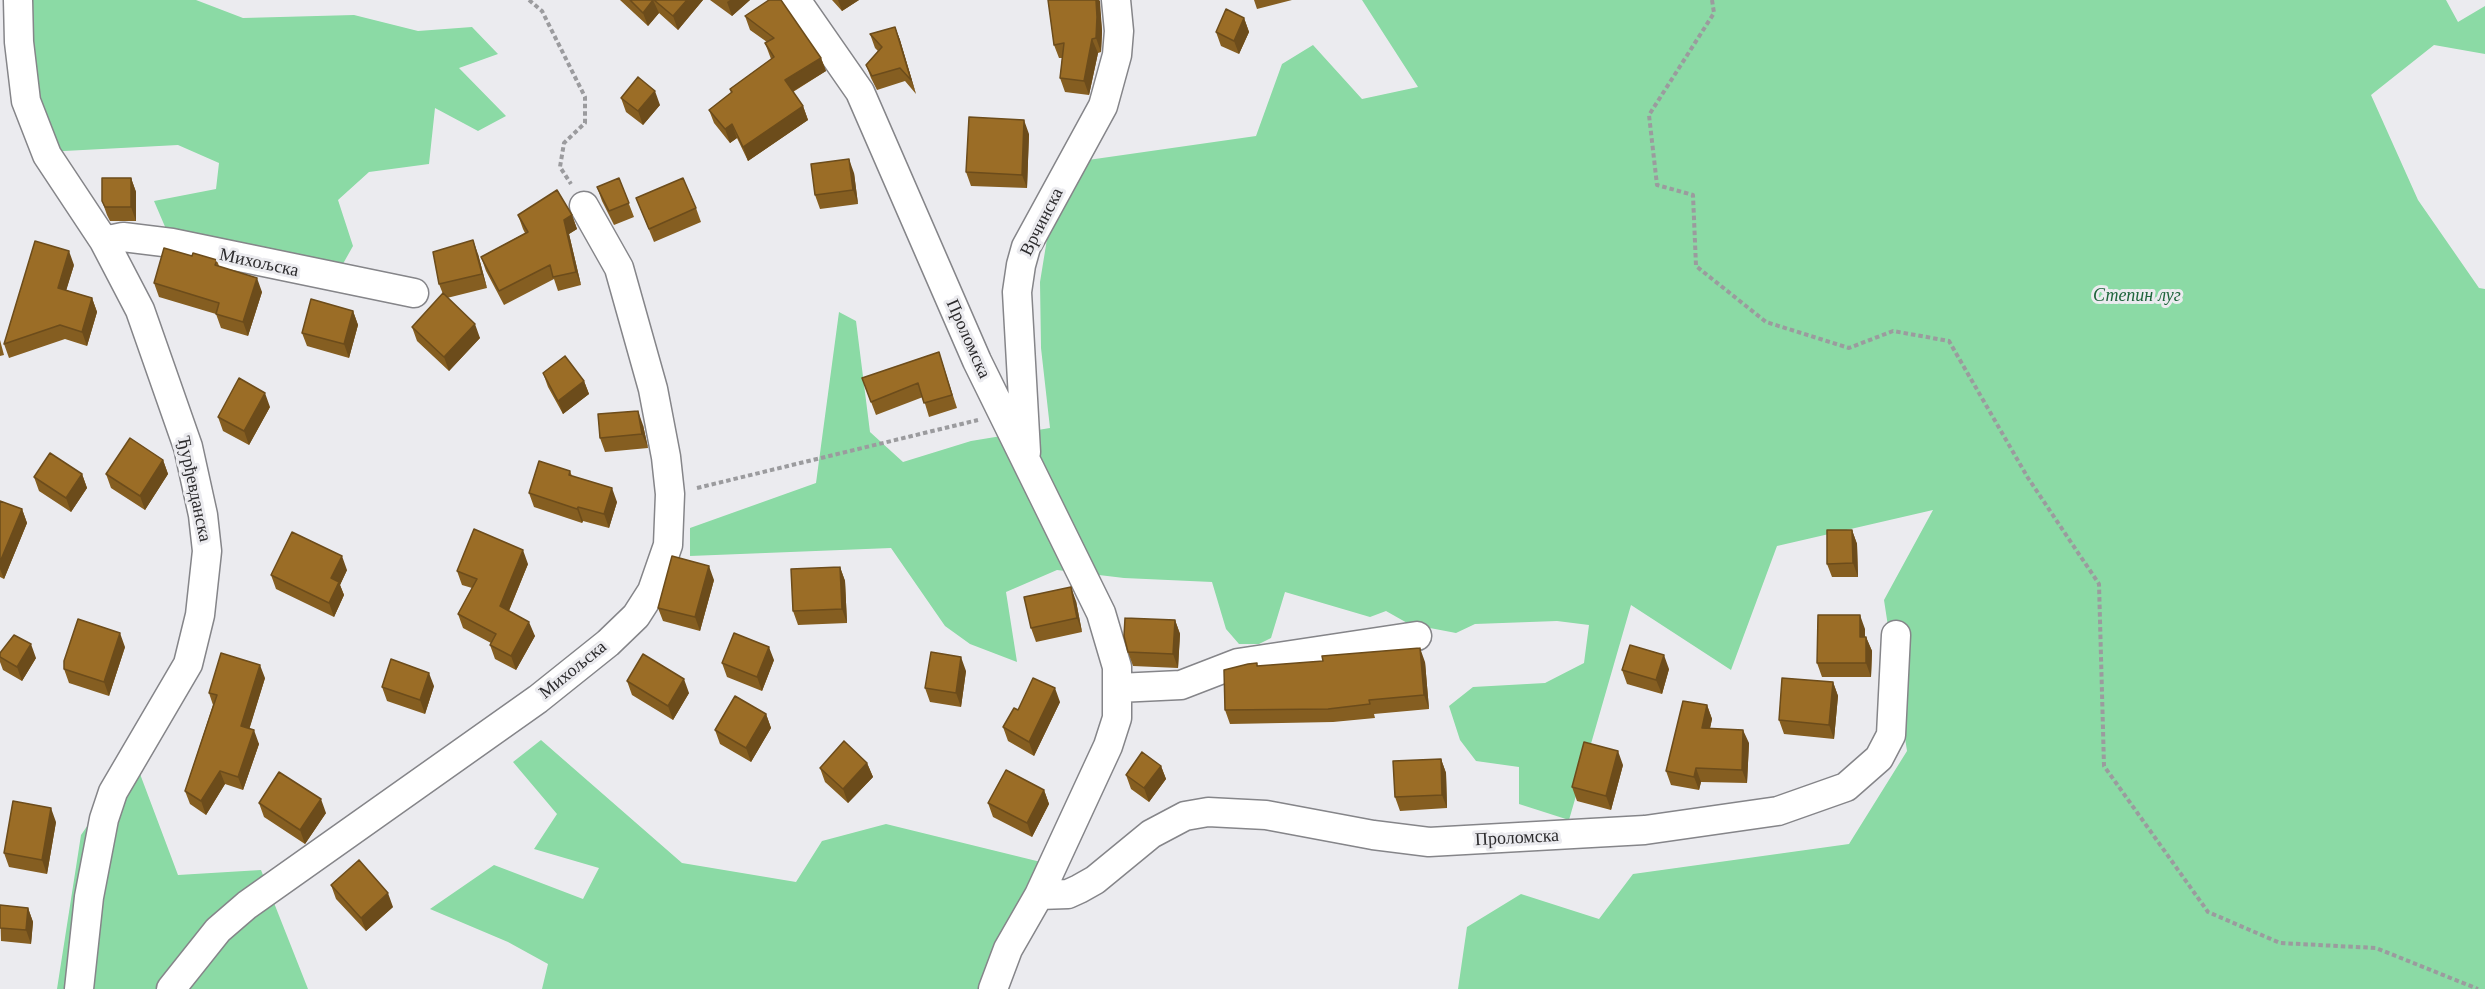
<!DOCTYPE html>
<html>
<head>
<meta charset="utf-8">
<style>
  body { margin:0 }
  canvas { display:block; background:#ebebef }
</style>
</head>
<body>
<canvas width="2485" height="989"></canvas>
<script>
const ctx = document.querySelector('canvas').getContext('2d');
ctx.lineJoin = 'round';
function fill(path, color) { ctx.fillStyle = color; ctx.fill(path, 'evenodd'); }
const poly = rows => new Path2D(rows.map(r => 'M' + r).join(''));
function trace(path, color, width, dash) { ctx.strokeStyle = color; ctx.lineWidth = width; ctx.lineCap = dash ? 'butt' : 'round'; ctx.setLineDash(dash || []); ctx.stroke(path); }
function drawText(font, color, halo, rows, align = 'center') {
  ctx.font = font + ' "Libre Baskerville",serif'; ctx.lineWidth = 6; ctx.setLineDash([]); ctx.textBaseline = 'middle'; ctx.strokeStyle = halo; ctx.fillStyle = color; for (const [text, x, y, turn = 0] of rows) {
    ctx.save(); ctx.translate(x, y); ctx.rotate((+turn || 0) * Math.PI / 180); ctx.textAlign = isNaN(turn) ? turn : align; if (halo) ctx.strokeText(text, 0, 0); ctx.fillText(text, 0, 0); ctx.restore();
  }
}
const green = poly([
  [22,0,196,0,243,18,354,15,418,31,472,27,498,54,459,68,506,116,478,131,435,108,429,164,369,172,338,200,353,246,335,278,172,243,154,201,216,189,219,163,178,145,45,152],
  [1362,0,2446,0,2458,22,2485,6,2485,54,2434,45,2371,95,2418,200,2479,288,2485,289,2485,989,1458,989,1467,927,1521,894,1599,919,1633,874,1849,844,1907,751,1884,600,1933,510,1777,546,1731,670,1631,605,1569,820,1519,804,1519,767,1476,761,1460,740,1449,706,1473,687,1545,683,1584,663,1589,625,1557,621,1475,624,1456,633,1409,624,1386,611,1370,617,1285,592,1271,638,1259,644,1239,644,1226,629,1212,582,1124,578,1057,570,1006,592,1017,662,970,644,945,626,891,548,690,556,690,528,816,483,839,312,856,321,870,432,903,462,971,441,1050,428,1041,348,1040,282,1054,196,1074,162,1256,136,1282,64,1313,45,1362,99,1418,87],
  [541,740,682,863,796,882,822,841,886,824,1053,865,993,989,542,989,548,964,508,942,430,909,494,865,583,899,599,868,534,849,557,814,513,762],
  [134,758,178,875,261,870,308,989,57,989,81,835]
]);
const path = poly([
  [529,0,542,11,585,97,585,123,564,143,560,167,571,184],
  [1712,0,1714,13,1649,115,1657,185,1693,195,1696,266,1766,322,1849,348,1893,331,1949,341,2028,478,2099,584,2104,766,2208,912,2280,943,2376,948,2478,989],
  [697,488,978,420]
]);
const minor = poly([
  [18,0,19,42,26,101,47,155,104,241,140,310,188,447,203,515,207,551,200,615,188,664,113,792,104,819,89,897,79,989],
  [796,0,860,92,977,361,1101,613,1117,667,1117,718,1108,746,1039,895,1008,949,993,989],
  [104,241,123,237,172,243,414,293],
  [1026,452,1017,292,1021,265,1026,247,1103,106,1117,55,1119,31,1116,0],
  [1118,688,1181,685,1238,663,1417,636],
  [1039,895,1068,894,1079,889,1095,880,1151,834,1185,816,1208,812,1266,815,1373,835,1429,842,1645,830,1778,811,1846,787,1879,758,1891,735,1896,635],
  [171,989,218,930,247,905,538,699,608,643,636,616,652,591,668,545,670,494,666,457,653,389,619,268,584,206]
]);
const wall = poly([
  [620,0,703,0,678,30,659,13,648,26],
  [710,0,750,0,732,16],
  [832,0,859,0,842,11],
  [1048,0,1099,0,1102,31,1101,52,1098,53,1089,95,1065,92,1060,78,1062,58,1059,58,1054,45],
  [1254,0,1292,0,1257,9],
  [745,16,821,58,826,71,793,92,803,106,808,120,748,161,737,138,730,143,714,123,709,110,731,93,730,89,771,59,765,43,767,42,750,30],
  [1244,18,1249,32,1239,54,1221,46,1216,32],
  [895,27,900,40,916,94,905,81,877,90,871,78,866,65,878,51,875,48,870,34],
  [621,98,660,105,643,125,626,112],
  [1029,134,1027,188,971,186,966,172],
  [854,173,858,204,820,209,815,195],
  [131,178,136,192,136,221,110,221,107,215,102,201],
  [619,178,634,217,614,225,602,201,597,187],
  [636,198,696,208,701,222,654,242],
  [518,215,572,215,577,229,569,234,581,285,558,291,554,279,504,305,486,271,481,257,525,233,523,229],
  [478,254,487,288,447,298,480,338,449,371,417,341,412,327,443,294,439,284],
  [192,256,217,260,219,266,262,292,248,336,221,328,216,314,159,297,154,283],
  [74,265,66,290,92,298,97,312,87,346,65,339,9,358,4,344],
  [353,311,358,325,349,358,307,346,302,333],
  [0,340,4,355,0,356],
  [939,352,957,408,929,417,923,397,876,415,862,378],
  [543,373,584,381,589,394,563,414,548,387],
  [270,407,249,445,223,431,218,417],
  [643,425,648,448,605,452,600,438],
  [163,460,168,474,145,510,111,488,106,474],
  [570,471,572,476,617,502,609,528,583,521,582,523,534,507,529,493],
  [82,474,87,488,71,512,39,491,34,477],
  [0,501,22,509,27,523,4,579,0,577],
  [1852,530,1857,544,1858,577,1832,577,1827,564],
  [528,564,509,611,535,636,516,670,495,659,490,645,491,643,463,628,458,614,472,588,462,585,457,571],
  [840,567,845,581,847,623,798,625,793,611],
  [347,570,340,585,344,595,334,617,276,589,271,575],
  [714,580,700,631,663,621,658,608],
  [1076,601,1082,632,1036,642,1031,628],
  [1175,620,1180,634,1178,668,1133,666,1128,652],
  [1865,629,1865,637,1866,637,1872,651,1871,677,1822,677,1817,663],
  [125,647,109,696,69,683,64,669],
  [0,653,36,658,22,681,3,670,0,662],
  [774,660,762,691,727,677,722,663],
  [1425,662,1429,709,1374,714,1375,718,1333,722,1230,724,1225,710,1258,666],
  [1669,669,1662,694,1627,684,1622,670],
  [966,671,961,707,930,702,925,688],
  [265,678,249,729,259,744,243,790,225,784,206,815,190,804,185,791,213,705,209,693],
  [627,681,689,693,673,720,632,695],
  [1833,682,1838,696,1834,739,1784,734,1779,720],
  [434,686,425,714,387,701,382,687],
  [1060,702,1034,756,1008,741,1003,727,1018,710],
  [1707,705,1712,719,1710,728,1749,743,1747,783,1701,782,1699,790,1671,785,1666,771],
  [766,714,771,728,751,762,720,744,715,730],
  [1441,759,1446,773,1447,808,1400,811,1395,797],
  [867,763,873,777,848,803,825,782,820,768],
  [1623,765,1611,810,1577,801,1572,787],
  [1161,766,1166,779,1149,802,1131,789,1126,775],
  [1044,790,1049,804,1032,837,993,817,988,803],
  [259,803,326,813,305,844,264,817],
  [56,822,47,874,9,867,4,853],
  [331,885,393,907,366,931,336,899],
  [0,905,28,908,33,922,31,944,1,941]
]);
const shadedWall = poly([
  [653,0,659,13,648,26,643,13],
  [687,0,703,0,678,30,673,16],
  [730,0,750,0,732,16,727,2],
  [838,0,859,0,842,11],
  [1096,0,1099,0,1100,1,1102,31,1101,52,1096,38],
  [1244,18,1249,32,1239,54,1234,41],
  [895,27,900,40,916,94,911,80],
  [1092,39,1098,53,1089,95,1084,81],
  [821,58,826,71,790,93,785,80],
  [655,91,660,105,643,125,638,111],
  [803,106,808,120,748,161,743,147],
  [1024,120,1029,134,1027,188,1022,175],
  [732,124,737,138,730,143,725,129],
  [849,159,854,173,858,204,853,190],
  [131,178,136,192,136,221,131,207],
  [572,215,577,229,569,234,581,285,576,272,564,220],
  [473,240,478,254,487,288,482,274],
  [69,251,74,265,63,301,58,288],
  [257,278,262,292,248,336,243,322],
  [92,298,97,312,87,346,82,332],
  [353,311,358,325,349,358,344,344],
  [475,324,480,338,449,371,444,357],
  [584,381,589,394,563,414,558,401],
  [265,393,270,407,249,445,244,431],
  [638,411,643,425,648,448,642,434],
  [163,460,168,474,145,510,140,496],
  [82,474,87,488,71,512,66,498],
  [612,488,617,502,609,528,604,514],
  [578,507,583,521,582,523,577,509],
  [22,509,27,523,4,579,0,569,0,562],
  [1852,530,1857,544,1858,577,1853,563],
  [523,550,528,564,505,620,500,606],
  [342,556,347,570,340,585,344,595,334,617,329,603,331,578],
  [709,566,714,580,700,631,695,617],
  [840,567,845,581,847,623,842,609],
  [1071,587,1076,601,1082,632,1077,618],
  [1860,615,1865,629,1865,651,1860,637],
  [1175,620,1180,634,1178,668,1173,654],
  [529,622,535,636,516,670,511,656],
  [120,633,125,647,109,696,104,682],
  [1866,637,1872,651,1871,677,1866,663],
  [31,644,36,658,22,681,17,667],
  [769,647,774,660,762,691,757,677],
  [1420,648,1425,662,1429,709,1424,695],
  [1664,655,1669,669,1662,694,1656,680],
  [961,657,966,671,961,707,956,693],
  [260,665,265,678,246,740,241,726],
  [429,673,434,686,425,714,420,700],
  [684,679,689,693,673,720,668,706],
  [1833,682,1838,696,1834,739,1829,725],
  [1055,688,1060,702,1034,756,1029,742],
  [1707,705,1712,719,1707,742,1702,728],
  [766,714,771,728,751,762,746,748],
  [254,730,259,744,243,790,238,777],
  [1743,730,1749,743,1747,783,1742,770],
  [1618,751,1623,765,1611,810,1606,796],
  [1441,759,1446,773,1447,808,1442,795],
  [867,763,873,777,848,803,843,789],
  [1161,766,1166,779,1149,802,1144,788],
  [1696,768,1701,782,1699,790,1694,777],
  [220,771,225,784,206,815,201,801],
  [1044,790,1049,804,1032,837,1027,823],
  [321,799,326,813,305,844,300,830],
  [51,808,56,822,47,874,42,860],
  [388,893,393,907,366,931,361,918],
  [28,908,33,922,31,944,26,930]
]);
const building = poly([
  [630,0,653,0,643,13,630,0],
  [654,0,687,0,673,16,654,0],
  [769,0,781,0,821,58,785,80,803,106,743,147,732,124,725,129,709,110,732,92,730,89,774,57,765,43,774,38,745,16,769,0],
  [1048,0,1096,0,1097,17,1096,38,1092,39,1084,81,1060,78,1064,43,1054,45,1048,0],
  [1226,9,1244,18,1234,41,1216,32,1226,9],
  [895,27,911,80,900,68,872,76,866,65,882,47,870,34,895,27],
  [638,77,655,91,638,111,621,98,638,77],
  [969,117,1024,120,1022,175,966,172,969,117],
  [849,159,853,190,815,195,811,164,849,159],
  [102,178,131,178,131,207,105,207,102,201,102,178],
  [619,178,629,203,609,211,597,187,619,178],
  [683,178,696,208,649,229,636,198,683,178],
  [557,190,572,215,564,220,576,272,553,277,550,265,499,291,481,257,528,232,518,215,557,190],
  [473,240,482,274,439,284,433,252,473,240],
  [35,241,69,251,58,288,92,298,82,332,60,325,4,344,35,241],
  [164,248,192,256,193,253,217,260,215,265,257,278,243,322,216,314,219,303,154,283,164,248],
  [443,293,475,324,444,357,412,327,443,293],
  [311,299,353,311,344,344,302,333,311,299],
  [939,352,952,395,924,403,918,383,871,402,862,378,939,352],
  [565,356,584,381,558,401,543,373,565,356],
  [239,378,265,393,244,431,218,417,239,378],
  [638,411,642,434,600,438,598,414,638,411],
  [130,438,163,460,140,496,106,474,130,438],
  [50,453,82,474,66,498,34,477,50,453],
  [539,461,570,471,569,475,612,488,604,514,578,507,577,509,529,493,539,461],
  [0,501,22,509,0,562,0,501],
  [474,529,523,550,500,606,529,622,511,656,490,645,496,634,458,614,477,579,457,571,474,529],
  [1827,530,1852,530,1853,563,1827,564,1827,530],
  [292,532,342,556,331,578,339,582,329,603,271,575,292,532],
  [672,556,709,566,695,617,658,608,672,556],
  [840,567,842,609,793,611,791,569,840,567],
  [1071,587,1077,618,1031,628,1024,597,1071,587],
  [1818,615,1860,615,1860,637,1866,637,1866,663,1817,663,1818,615],
  [1125,618,1175,620,1173,654,1128,652,1124,636,1125,618],
  [78,619,120,633,104,682,64,669,64,661,78,619],
  [734,633,769,647,757,677,722,663,734,633],
  [14,635,31,644,17,667,0,657,0,653,14,635],
  [1630,645,1664,655,1656,680,1622,670,1630,645],
  [1420,648,1424,695,1369,700,1370,704,1328,709,1225,710,1224,670,1248,664,1257,663,1257,666,1323,661,1322,656,1420,648],
  [931,652,961,657,956,693,925,688,931,652],
  [221,653,260,665,241,726,254,730,238,777,220,771,201,801,185,791,217,695,209,693,221,653],
  [643,654,684,679,668,706,627,681,643,654],
  [391,659,429,673,420,700,382,687,391,659],
  [1033,678,1055,688,1029,742,1003,727,1014,708,1018,710,1033,678],
  [1782,678,1833,682,1829,725,1779,720,1782,678],
  [735,696,766,714,746,748,715,730,735,696],
  [1683,701,1707,705,1702,728,1743,730,1742,770,1696,768,1694,777,1666,771,1683,701],
  [844,741,867,763,843,789,820,768,844,741],
  [1584,742,1618,751,1606,796,1572,787,1584,742],
  [1142,752,1161,766,1144,788,1126,775,1142,752],
  [1441,759,1442,795,1395,797,1393,761,1441,759],
  [1006,770,1044,790,1027,823,988,803,1006,770],
  [279,772,321,799,300,830,259,803,279,772],
  [13,801,51,808,42,860,4,853,13,801],
  [359,860,388,893,361,918,331,885,359,860],
  [0,905,28,908,26,930,0,928,0,905]
]);
const streetNames = [
  ["Врчинска",1042,222,-63],
  ["Михољска",259,263,12],
  ["Проломска",968,339,66],
  ["Ђурђевданска",194,489,78],
  ["Михољска",573,670,-39],
  ["Проломска",1517,838,-3]
];
const parkNames = [
  ["Степин луг",2137,296]
];
fill(green, '#8bdaa5');
trace(minor, '#858589', 31);
trace(path, '#9b9b9e', 4, [4.5, 3]);
trace(minor, '#fff', 28);
fill(wall, '#855e21');
fill(shadedWall, '#6c4c1b');
fill(building, '#9b6d26');
trace(building, '#6c4c1b', 1.5);
drawText('18px', '#2c2b2d', '#ebebef', streetNames);
drawText('italic 18px', '#1f653c', '#ebebef', parkNames);
</script>
</body>
</html>
